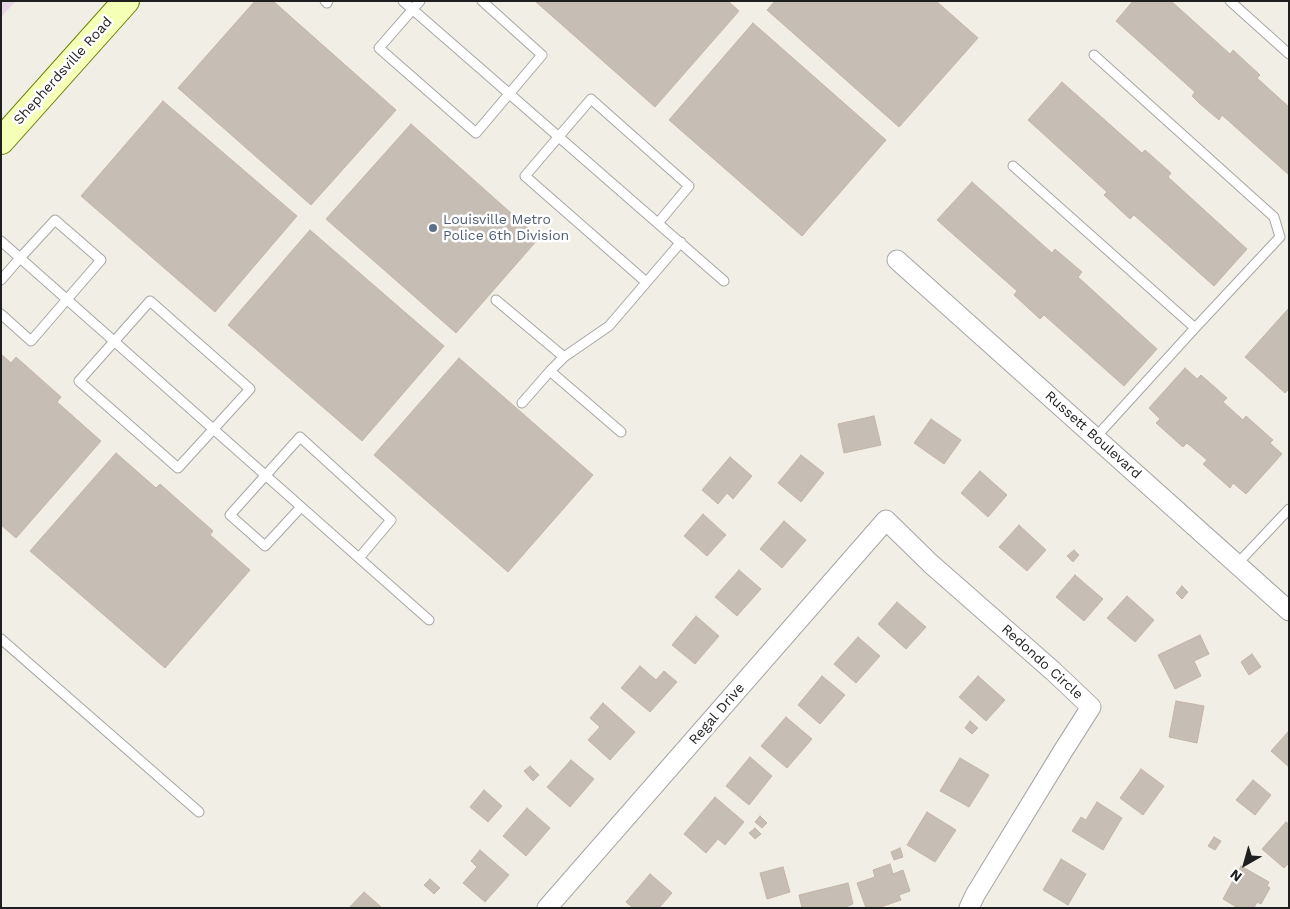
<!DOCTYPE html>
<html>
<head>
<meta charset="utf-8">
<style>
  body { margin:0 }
  #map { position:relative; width:1290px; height:909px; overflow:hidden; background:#f1eee5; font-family:"Work Sans",sans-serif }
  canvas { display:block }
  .frame { position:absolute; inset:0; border:2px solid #1f1f1f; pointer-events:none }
  .north { position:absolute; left:1220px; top:839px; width:50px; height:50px; -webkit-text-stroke:4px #fff; paint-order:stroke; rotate:218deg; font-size:14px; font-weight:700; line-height:20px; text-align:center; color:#1f1f1f }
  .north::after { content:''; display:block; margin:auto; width:18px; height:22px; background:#1f1f1f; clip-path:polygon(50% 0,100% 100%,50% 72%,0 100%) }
</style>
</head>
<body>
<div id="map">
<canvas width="1290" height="909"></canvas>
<div class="frame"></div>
<div class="north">N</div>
</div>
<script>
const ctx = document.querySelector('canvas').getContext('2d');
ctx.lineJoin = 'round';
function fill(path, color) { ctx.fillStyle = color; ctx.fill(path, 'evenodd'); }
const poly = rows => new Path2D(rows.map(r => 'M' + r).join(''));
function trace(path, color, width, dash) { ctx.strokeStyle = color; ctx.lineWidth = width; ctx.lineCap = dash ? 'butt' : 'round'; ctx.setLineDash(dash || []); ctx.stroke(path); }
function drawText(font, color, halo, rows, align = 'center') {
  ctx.font = font + ' "Work Sans",sans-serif'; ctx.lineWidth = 5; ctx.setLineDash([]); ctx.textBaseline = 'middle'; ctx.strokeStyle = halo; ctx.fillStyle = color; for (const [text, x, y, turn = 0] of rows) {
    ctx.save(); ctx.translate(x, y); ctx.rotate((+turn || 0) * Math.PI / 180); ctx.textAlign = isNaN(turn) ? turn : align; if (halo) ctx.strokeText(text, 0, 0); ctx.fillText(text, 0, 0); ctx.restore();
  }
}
const industrial = poly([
  [1,1,16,1,1,17]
]);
const building = poly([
  [255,1,273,1,396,110,311,205,178,88,255,1],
  [535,1,728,1,739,11,655,107,535,1],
  [775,1,936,1,978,38,899,127,767,10,775,1],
  [1133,1,1171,1,1230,54,1233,50,1260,75,1257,78,1289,107,1289,175,1222,115,1219,120,1199,103,1192,96,1195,92,1116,21,1133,1],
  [753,23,886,140,802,236,669,120,753,23],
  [1062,82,1142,153,1145,150,1171,173,1168,177,1247,249,1214,286,1134,215,1130,219,1104,195,1107,192,1028,120,1062,82],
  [163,101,297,216,215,312,81,196,163,101],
  [411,124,539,238,456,333,326,219,411,124],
  [972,182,1052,253,1055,249,1082,272,1078,277,1157,349,1124,386,1044,315,1040,319,1014,295,1017,291,937,220,972,182],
  [310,230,444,346,362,441,228,325,310,230],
  [1289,308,1289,389,1285,393,1245,357,1289,308],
  [1,354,11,363,16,357,61,397,57,402,101,441,16,538,1,525,1,354],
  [459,358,593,475,508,572,374,455,459,358],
  [1185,368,1197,379,1201,375,1227,398,1223,402,1243,420,1246,416,1273,440,1270,443,1282,454,1246,494,1233,483,1230,488,1203,464,1207,460,1187,443,1183,447,1156,423,1160,419,1149,408,1185,368],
  [874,416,881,445,844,453,838,424,874,416],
  [931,419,961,440,944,464,914,443,931,419],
  [116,453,156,488,160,484,213,531,210,535,250,570,165,668,30,551,116,453],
  [801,455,824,473,801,502,778,483,801,455],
  [730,457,752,476,733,499,727,493,718,504,702,490,730,457],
  [980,471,1007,495,988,517,961,493,980,471],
  [703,514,726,535,707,556,684,536,703,514],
  [784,521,806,540,782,568,760,549,784,521],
  [1019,525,1046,550,1027,571,999,547,1019,525],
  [1074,550,1079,555,1073,562,1067,556,1074,550],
  [739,570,761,589,737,616,715,597,739,570],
  [1075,575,1103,599,1084,621,1056,597,1075,575],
  [1182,586,1188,592,1182,599,1176,593,1182,586],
  [1127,596,1154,620,1135,642,1107,618,1127,596],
  [897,602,926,627,906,649,878,624,897,602],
  [696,616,719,636,695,664,672,645,696,616],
  [1200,635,1209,654,1194,661,1201,676,1175,689,1158,655,1200,635],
  [858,637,880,656,856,683,834,664,858,637],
  [1252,654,1261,667,1249,675,1241,662,1252,654],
  [640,666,656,680,664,671,677,682,650,712,621,688,640,666],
  [822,676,845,695,820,724,798,705,822,676],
  [978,676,1005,700,986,721,959,697,978,676],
  [1176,701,1204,706,1197,743,1169,737,1176,701],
  [603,703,635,732,610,760,588,740,600,727,590,718,603,703],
  [786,717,812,739,787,768,761,746,786,717],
  [970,721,978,728,972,734,965,728,970,721],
  [1288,732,1289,732,1289,767,1271,751,1288,732],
  [750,757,772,776,749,805,726,786,750,757],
  [960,758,989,775,969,807,940,791,960,758],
  [571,760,594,779,570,807,547,787,571,760],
  [530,766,539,775,533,781,524,771,530,766],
  [1141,769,1164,786,1143,815,1120,798,1141,769],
  [1253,780,1271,795,1255,815,1236,800,1253,780],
  [484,790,502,806,488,822,470,807,484,790],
  [715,797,744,822,725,845,718,839,706,853,684,834,715,797],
  [1097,802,1122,818,1103,850,1072,831,1081,817,1086,820,1097,802],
  [527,808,550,828,526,856,503,836,527,808],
  [927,812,956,830,935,862,907,845,927,812],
  [760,816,767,823,762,828,755,822,760,816],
  [1286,822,1289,824,1289,863,1284,868,1262,849,1286,822],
  [755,828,761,834,755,839,749,833,755,828],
  [1214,837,1221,841,1215,850,1208,846,1214,837],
  [900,848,903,857,894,860,891,852,900,848],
  [480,850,509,875,485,902,463,883,477,867,471,861,480,850],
  [1061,859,1086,874,1068,905,1043,890,1061,859],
  [890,864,893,874,903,870,910,891,899,895,901,900,878,908,866,908,857,883,875,877,873,870,890,864],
  [1241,866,1269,882,1267,886,1270,888,1261,904,1257,902,1254,908,1238,908,1223,899,1241,866],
  [783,867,790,892,767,899,760,873,783,867],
  [650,874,672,893,659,908,633,908,626,902,650,874],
  [430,879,440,888,434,894,424,885,430,879],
  [848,883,853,904,843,908,802,908,799,895,848,883],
  [364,892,380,906,381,908,349,908,364,892]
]);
const service = poly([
  [325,1,327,3,328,1],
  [403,1,724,281],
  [420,1,379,48,476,133,542,55,482,1],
  [1230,1,1289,54],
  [1094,55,1274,217,1280,237,1195,328,1095,438],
  [1013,166,1195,328],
  [1,241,429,620],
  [1,280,20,258,55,220,101,260,31,341,1,314],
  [646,282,525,176,591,99,689,186,658,223],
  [496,300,564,357],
  [150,301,250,389,178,468,79,381,150,301],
  [550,371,621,432],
  [522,403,550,371,564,357,609,326,681,242],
  [301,507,265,546,230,515,300,437,391,520,359,558],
  [1237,564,1289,509],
  [1,639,199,812]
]);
const minor = poly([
  [897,260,1289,611],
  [547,908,886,520,931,564,1053,671,1091,707,1063,751,975,895,969,908]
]);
const secondary = poly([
  [1,141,126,1]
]);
const markers = [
  [433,228,5,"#5c6f8a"]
];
const streetNames = [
  ["Shepherdsville Road",63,71,-48],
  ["Russett Boulevard",1093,435,42],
  ["Redondo Circle",1042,662,42],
  ["Regal Drive",717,714,-49]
];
const serviceNames = [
  ["Louisville Metro",443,220],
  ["Police 6th Division",443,236]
];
fill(industrial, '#ebd6e5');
fill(building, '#c6bdb4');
trace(building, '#c4b5a6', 1);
trace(service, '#a6a6a6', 11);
trace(minor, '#a6a6a6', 21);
trace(secondary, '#667d00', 28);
trace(service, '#fff', 9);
trace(minor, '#fff', 19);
trace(secondary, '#f5ffb5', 26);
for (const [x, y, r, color] of markers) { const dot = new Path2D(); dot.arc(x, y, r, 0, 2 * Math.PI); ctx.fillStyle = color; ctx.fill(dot); trace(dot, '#fff', 2); }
drawText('14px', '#1f1f1f', '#fff', streetNames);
drawText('14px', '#4e5e75', '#fff', serviceNames, 'left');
</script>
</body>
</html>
